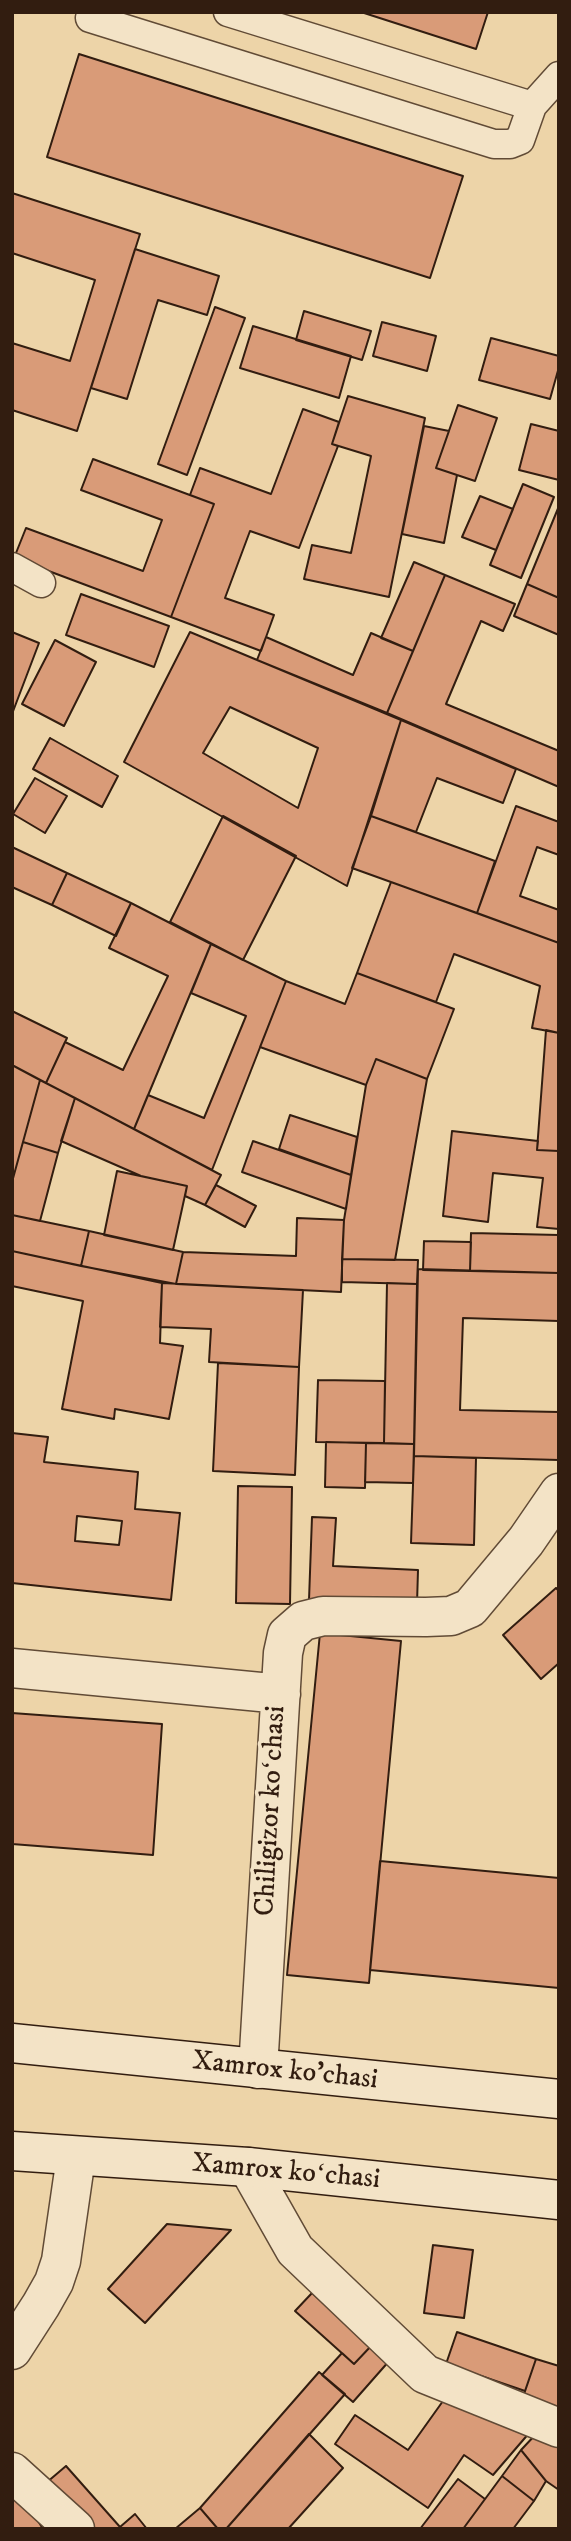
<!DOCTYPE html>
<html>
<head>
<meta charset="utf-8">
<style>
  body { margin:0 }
  #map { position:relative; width:571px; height:2541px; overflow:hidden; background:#edd4a8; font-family:"IM FELL DW Pica",serif }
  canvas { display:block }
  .frame { position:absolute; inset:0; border:14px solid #321d10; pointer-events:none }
</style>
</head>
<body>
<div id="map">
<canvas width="571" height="2541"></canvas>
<div class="frame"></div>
</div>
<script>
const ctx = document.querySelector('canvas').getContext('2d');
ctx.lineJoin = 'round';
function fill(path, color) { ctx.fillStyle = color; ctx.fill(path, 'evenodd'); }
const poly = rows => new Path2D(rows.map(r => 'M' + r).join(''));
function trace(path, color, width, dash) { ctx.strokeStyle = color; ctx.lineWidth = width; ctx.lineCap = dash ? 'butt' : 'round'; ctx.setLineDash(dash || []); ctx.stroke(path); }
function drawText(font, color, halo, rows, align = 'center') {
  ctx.font = font + ' "IM FELL DW Pica",serif'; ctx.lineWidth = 7; ctx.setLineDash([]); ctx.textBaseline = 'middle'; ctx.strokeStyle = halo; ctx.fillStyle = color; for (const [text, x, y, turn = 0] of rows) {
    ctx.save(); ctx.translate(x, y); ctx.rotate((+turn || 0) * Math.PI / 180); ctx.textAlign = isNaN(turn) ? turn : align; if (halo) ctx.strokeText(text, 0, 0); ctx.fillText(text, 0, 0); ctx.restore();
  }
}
const building = poly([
  [361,12,488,12,476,49,361,12],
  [79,54,463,176,430,278,47,157,79,54],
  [12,193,140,234,77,431,12,410,12,343,70,361,95,280,12,253,12,193],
  [135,249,219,276,207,315,158,300,127,399,91,388,135,249],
  [215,307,245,318,187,475,158,464,215,307],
  [304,311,371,331,362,360,296,340,304,311],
  [382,322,436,336,427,371,373,356,382,322],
  [253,326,351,356,339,398,240,368,253,326],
  [491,338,559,356,559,367,550,399,479,380,491,338],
  [348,396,425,418,389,597,304,579,312,545,351,553,371,456,332,444,348,396],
  [458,405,497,418,475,481,436,468,458,405],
  [303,409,339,422,332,444,338,446,299,548,250,531,225,598,274,615,261,651,171,617,214,504,190,495,200,468,271,494,303,409],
  [531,424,559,431,559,480,519,470,531,424],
  [424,426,449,431,436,468,457,475,444,543,402,534,424,426],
  [93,459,214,504,171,617,14,558,26,528,143,571,162,520,81,490,93,459],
  [523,484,554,497,521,578,490,565,523,484],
  [480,496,513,509,496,550,462,537,480,496],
  [559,506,559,598,527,584,559,506],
  [414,562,445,575,413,651,381,638,414,562],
  [445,575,515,604,503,631,481,621,446,704,559,751,559,787,387,713,445,575],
  [527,584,559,598,559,635,514,616,527,584],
  [81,594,169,626,154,667,66,635,81,594],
  [12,632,39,643,12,714,12,632],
  [190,632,401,720,347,886,124,762,190,632],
  [230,707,318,748,298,808,203,753,230,707],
  [371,633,413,651,387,713,257,660,266,637,353,675,371,633],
  [55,640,96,662,64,726,22,704,55,640],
  [401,720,516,769,503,803,437,778,416,832,371,816,401,720],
  [50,738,118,776,102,807,33,769,50,738],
  [35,778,67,796,45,833,13,814,35,778],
  [516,806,559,822,559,855,537,847,520,896,559,910,559,943,477,913,516,806],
  [223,816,296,856,243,960,170,922,223,816],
  [371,816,495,861,477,913,352,868,371,816],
  [12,847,67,873,52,905,12,887,12,847],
  [67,873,131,903,116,936,52,905,67,873],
  [391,882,559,943,559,1033,532,1028,540,986,454,954,436,1002,357,973,391,882],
  [131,903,211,944,134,1129,46,1083,65,1042,123,1070,168,976,109,948,131,903],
  [211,944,286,981,212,1170,134,1129,148,1095,204,1118,246,1016,191,993,211,944],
  [357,973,454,1009,427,1079,376,1059,366,1085,260,1047,286,981,345,1004,357,973],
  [12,1011,67,1038,46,1083,12,1065,12,1011],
  [546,1030,559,1033,559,1151,537,1150,546,1030],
  [376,1059,427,1079,395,1260,342,1259,344,1220,366,1085,376,1059],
  [12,1065,40,1080,12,1182,12,1065],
  [40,1080,75,1098,58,1153,23,1142,40,1080],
  [75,1098,221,1175,205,1205,185,1196,187,1186,141,1176,61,1141,75,1098],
  [290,1115,357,1137,351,1175,279,1149,290,1115],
  [452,1131,538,1141,537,1150,559,1151,559,1229,537,1227,543,1178,493,1173,488,1222,443,1216,452,1131],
  [253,1141,351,1175,346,1209,242,1172,253,1141],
  [23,1142,58,1153,40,1221,12,1215,12,1182,23,1142],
  [117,1171,187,1186,173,1250,104,1235,117,1171],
  [216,1185,256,1206,245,1227,205,1205,216,1185],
  [12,1215,89,1231,81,1266,12,1251,12,1215],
  [297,1218,344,1220,341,1292,176,1284,183,1252,296,1256,297,1218],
  [89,1231,183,1252,176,1284,81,1266,89,1231],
  [471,1233,559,1235,559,1273,470,1271,471,1233],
  [424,1241,471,1242,470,1271,423,1270,424,1241],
  [12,1251,162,1283,160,1343,183,1346,169,1419,115,1409,114,1419,62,1409,83,1301,12,1286,12,1251],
  [342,1259,418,1260,417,1284,342,1282,342,1259],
  [418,1269,559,1273,559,1321,463,1318,460,1410,559,1412,559,1460,414,1456,418,1269],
  [162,1283,303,1290,299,1367,209,1362,211,1329,160,1327,162,1283],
  [387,1283,417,1284,414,1444,384,1443,387,1283],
  [218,1363,299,1367,295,1475,213,1471,218,1363],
  [318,1380,385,1381,384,1443,316,1442,318,1380],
  [12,1433,48,1437,44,1462,138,1472,135,1509,180,1513,171,1600,12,1583,12,1433],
  [77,1516,122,1521,119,1545,75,1541,77,1516],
  [326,1442,366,1443,365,1488,325,1487,326,1442],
  [366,1443,414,1444,413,1483,365,1482,366,1443],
  [414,1456,476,1458,474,1545,411,1543,414,1456],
  [238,1486,292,1487,290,1604,236,1603,238,1486],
  [312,1517,336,1518,333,1566,418,1570,417,1604,309,1600,312,1517],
  [556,1588,559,1591,559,1663,541,1679,503,1635,556,1588],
  [320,1633,401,1641,369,1983,287,1975,320,1633],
  [12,1713,162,1724,153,1855,12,1844,12,1713],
  [380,1861,559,1878,559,1988,370,1970,380,1861],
  [167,2224,231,2230,145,2323,108,2289,167,2224],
  [433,2245,473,2250,464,2318,424,2313,433,2245],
  [312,2293,372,2345,354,2364,295,2311,312,2293],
  [457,2332,536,2359,525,2391,446,2364,457,2332],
  [372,2345,390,2360,353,2402,322,2375,342,2353,354,2364,372,2345],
  [536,2359,559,2366,559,2416,521,2403,536,2359],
  [319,2372,345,2394,226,2529,218,2529,200,2508,319,2372],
  [453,2387,530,2432,493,2475,464,2455,428,2508,335,2444,355,2415,408,2450,453,2387],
  [537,2433,559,2442,559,2490,546,2481,521,2450,537,2433],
  [309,2434,343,2468,288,2529,226,2529,309,2434],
  [521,2450,546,2481,534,2501,502,2476,521,2450],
  [66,2466,120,2527,135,2514,147,2529,86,2529,46,2483,66,2466],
  [502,2476,534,2501,513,2529,463,2529,502,2476],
  [458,2479,485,2499,463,2529,420,2529,458,2479],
  [15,2483,43,2529,12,2529,12,2485,15,2483],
  [200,2508,218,2529,175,2529,200,2508]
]);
const service = poly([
  [228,12,532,106,559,76],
  [90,18,494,144,510,144,520,140,532,106],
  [12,567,41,583]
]);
const minor = poly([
  [12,1668,281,1694],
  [258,2069,283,1653,287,1635,303,1621,323,1616,426,1617,451,1616,470,1608,526,1541,559,1493],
  [248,2167,295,2250,425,2374,559,2428],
  [12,2350,41,2305,54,2282,61,2261,76,2157],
  [12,2472,75,2529]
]);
const secondary = poly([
  [12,2043,559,2099],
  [12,2151,248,2167,559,2200]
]);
const streetNames = [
  ["Chiligizor koʻchasi",272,1811,-87],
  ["Xamrox ko'chasi",285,2072,6],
  ["Xamrox koʻchasi",286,2173,5]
];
fill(building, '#d99b78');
trace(building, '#321d10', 2);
trace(service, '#614b36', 31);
trace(minor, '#614b36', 41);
trace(secondary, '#321d10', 41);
trace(service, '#f3e3c6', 28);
trace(minor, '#f3e3c6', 38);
trace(secondary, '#f3e3c6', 38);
drawText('28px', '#321d10', '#f3e3c6', streetNames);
</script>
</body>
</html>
